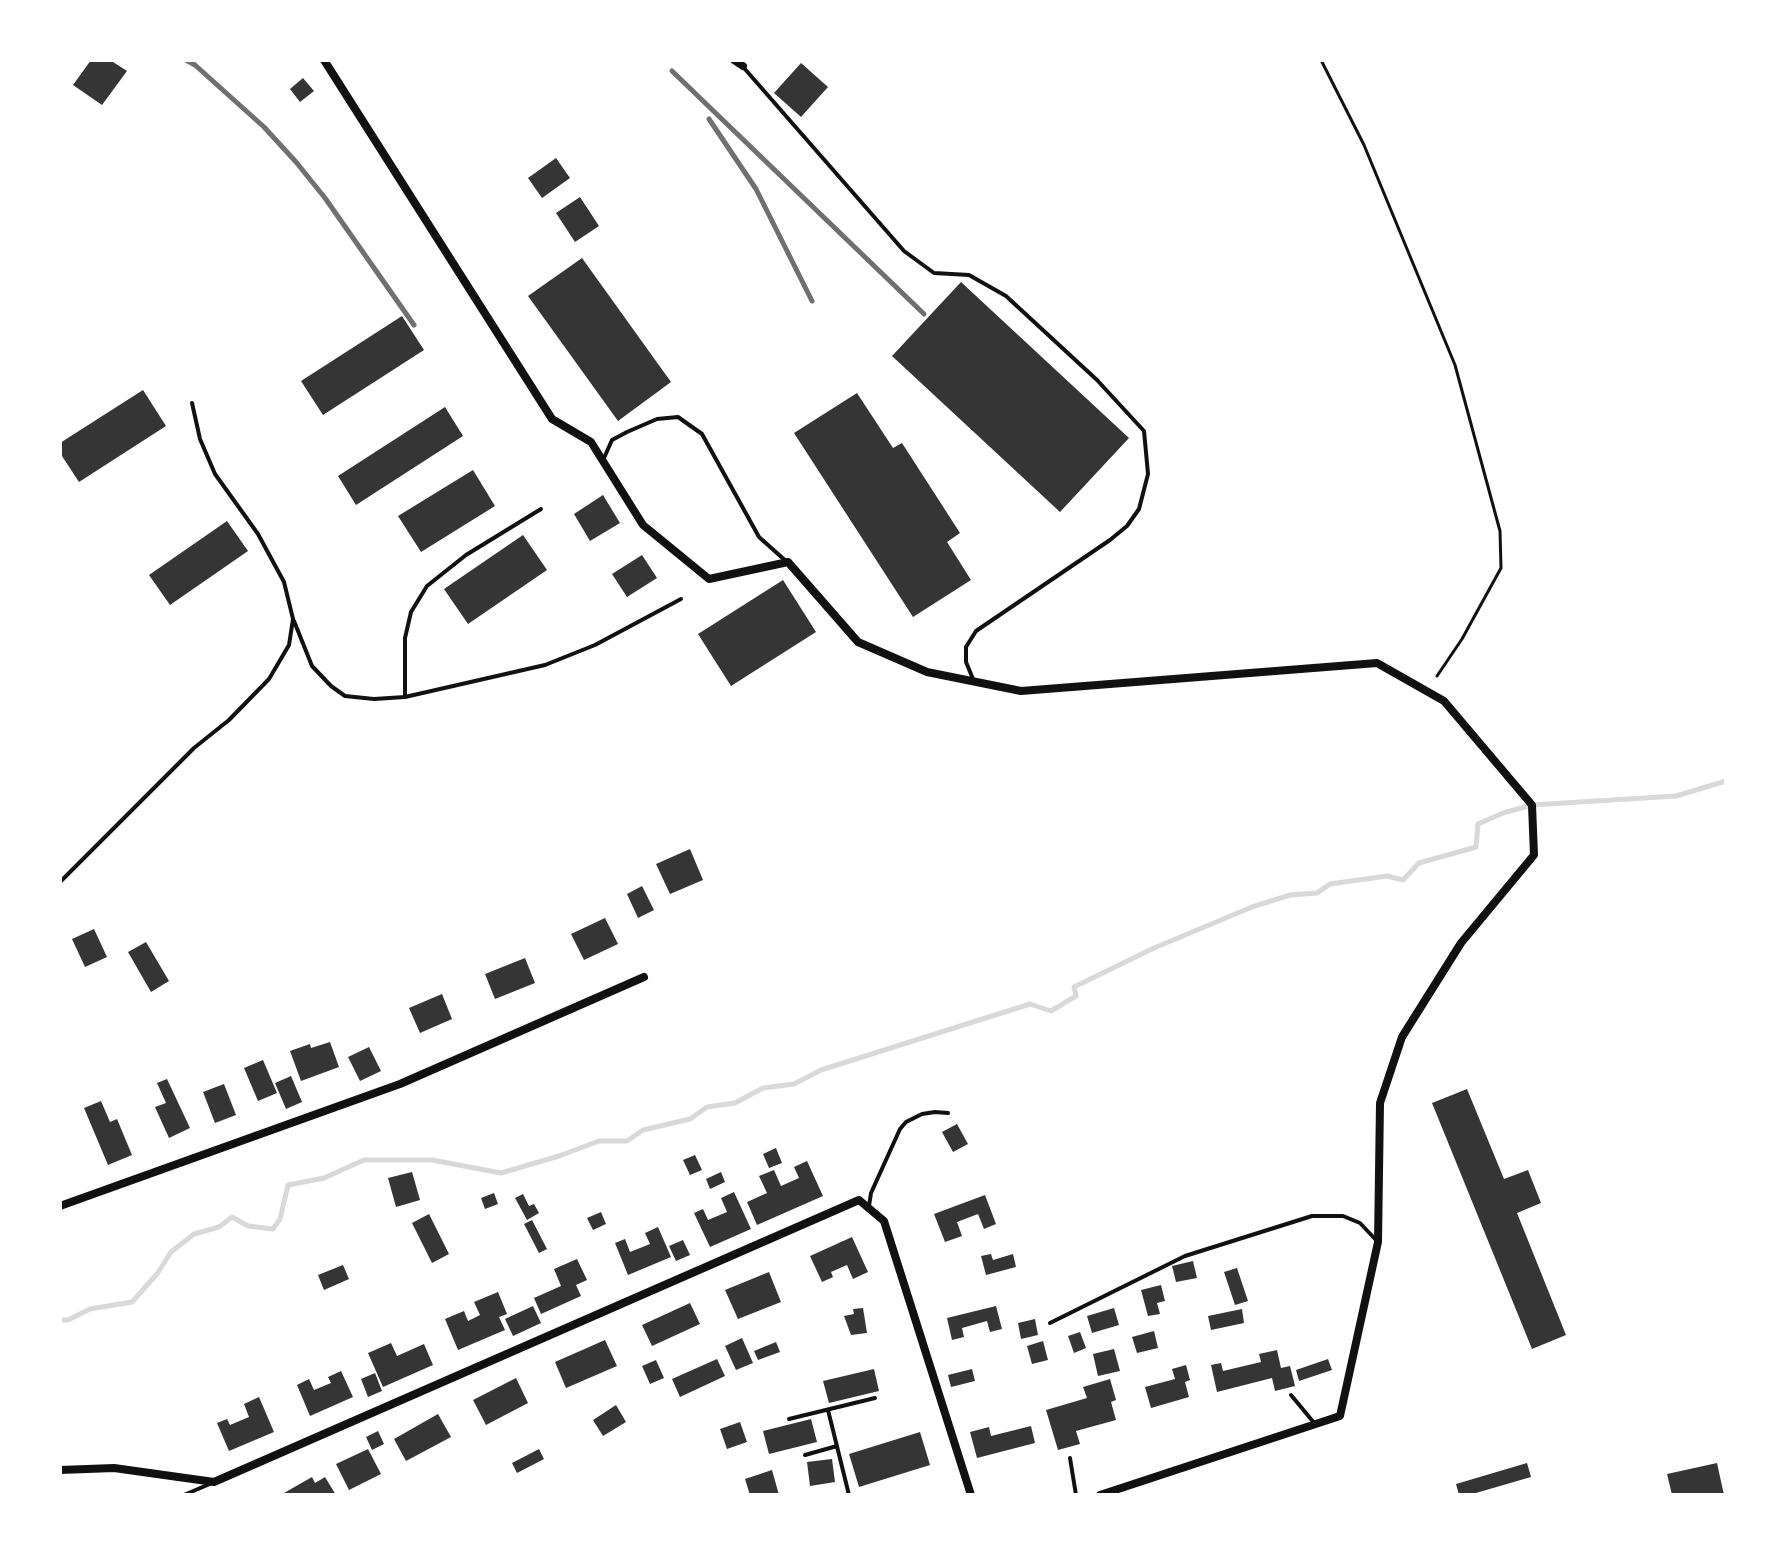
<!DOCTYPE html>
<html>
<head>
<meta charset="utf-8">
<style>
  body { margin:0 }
  #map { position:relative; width:1786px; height:1555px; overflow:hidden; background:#fff; font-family:Roboto,sans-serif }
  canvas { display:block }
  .frame { position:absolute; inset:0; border:62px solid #fff; pointer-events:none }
</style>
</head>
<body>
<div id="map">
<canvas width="1786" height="1555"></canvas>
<div class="frame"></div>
</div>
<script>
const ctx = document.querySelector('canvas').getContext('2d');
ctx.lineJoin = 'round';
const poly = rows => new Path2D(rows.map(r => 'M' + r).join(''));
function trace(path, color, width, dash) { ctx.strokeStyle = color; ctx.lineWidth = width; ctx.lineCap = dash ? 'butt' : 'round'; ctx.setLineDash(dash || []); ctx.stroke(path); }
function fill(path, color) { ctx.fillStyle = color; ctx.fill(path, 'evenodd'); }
const stream = poly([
  [60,1320,68,1320,90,1309,132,1302,157,1274,171,1252,194,1234,219,1227,232,1217,248,1226,273,1229,280,1219,288,1185,324,1178,364,1160,432,1160,501,1173,559,1156,599,1141,627,1141,643,1130,690,1119,707,1107,735,1103,763,1088,794,1084,821,1070,1030,1004,1051,1011,1076,996,1074,987,1154,948,1252,907,1290,895,1317,893,1330,884,1387,876,1403,880,1419,863,1476,847,1478,824,1503,813,1532,805,1676,796,1726,781]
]);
const building = poly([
  [91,60,110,60,127,71,102,105,73,85],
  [801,63,828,87,801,117,774,93],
  [303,78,314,91,300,102,290,89],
  [556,158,570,178,542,198,528,178],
  [580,197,599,226,575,242,556,213],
  [582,258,671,382,618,421,528,296],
  [961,282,1129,438,1060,512,892,356],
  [402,316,424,350,323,415,301,381],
  [143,390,166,426,79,482,60,453,60,443],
  [857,393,893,448,902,443,960,533,947,542,971,580,913,617,794,433],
  [445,407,463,436,356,505,338,476],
  [473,470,495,506,421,552,398,516],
  [603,495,620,523,590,541,574,514],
  [227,521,248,551,170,605,149,575],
  [523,535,547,570,468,624,444,589],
  [642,555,657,578,627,597,612,574],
  [783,580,816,632,731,686,698,634],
  [690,849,703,880,670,894,656,864],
  [642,886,654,910,638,918,627,894],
  [605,918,618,944,584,960,571,934],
  [94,929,107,957,85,967,72,939],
  [146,942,169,981,151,992,128,952],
  [525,958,535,983,495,999,485,974],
  [442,994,452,1019,420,1033,409,1008],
  [330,1042,339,1067,301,1081,290,1051,310,1044,311,1048],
  [369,1047,381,1071,360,1081,348,1057],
  [263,1060,277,1093,258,1101,244,1068],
  [291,1076,302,1102,286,1109,275,1083],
  [167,1079,190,1128,169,1138,155,1107,166,1103,157,1083],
  [224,1084,236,1115,215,1123,203,1092],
  [1467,1089,1504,1179,1528,1170,1541,1203,1517,1213,1566,1335,1532,1349,1432,1103],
  [101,1101,110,1122,117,1119,132,1155,108,1165,84,1108],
  [957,1124,968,1144,953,1152,942,1132],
  [776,1148,782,1163,769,1168,763,1154],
  [695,1155,702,1170,690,1175,683,1160],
  [807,1161,823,1196,757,1225,747,1202,767,1193,759,1176,774,1170,781,1186,799,1178,794,1167],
  [412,1172,420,1200,396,1207,388,1178],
  [721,1172,725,1182,710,1189,706,1179],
  [734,1192,751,1229,710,1247,694,1213,703,1209,708,1220,727,1212,721,1198],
  [494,1193,498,1204,485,1209,481,1198],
  [523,1194,529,1206,534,1204,539,1213,527,1220,515,1198],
  [985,1195,996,1224,984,1229,978,1214,957,1222,962,1236,945,1242,934,1214],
  [601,1212,606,1224,593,1230,587,1218],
  [429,1214,449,1254,432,1263,412,1223],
  [532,1220,547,1249,539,1253,524,1224],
  [658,1227,671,1257,628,1275,615,1243,625,1239,630,1252,650,1244,645,1233],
  [852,1237,868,1272,853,1279,847,1265,831,1272,833,1277,822,1282,810,1256],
  [683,1240,690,1255,676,1261,669,1246],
  [991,1254,993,1260,1013,1254,1016,1267,986,1275,981,1256],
  [577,1259,587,1280,576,1285,581,1296,541,1314,534,1298,561,1286,554,1269],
  [1193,1261,1197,1278,1176,1282,1172,1266],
  [343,1265,349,1279,324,1290,318,1275],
  [1237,1268,1248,1301,1235,1305,1224,1272],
  [769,1272,781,1302,738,1319,725,1290],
  [1161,1285,1165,1301,1157,1303,1160,1314,1148,1316,1141,1290],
  [498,1292,507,1314,499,1317,505,1330,458,1350,445,1319,464,1311,468,1321,480,1315,474,1302],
  [690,1303,700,1324,652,1346,642,1325],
  [533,1306,541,1323,513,1336,505,1319],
  [996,1306,1002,1329,990,1332,987,1321,962,1328,964,1337,952,1340,947,1318],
  [863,1308,867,1333,851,1335,844,1316,854,1314,853,1309],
  [1114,1308,1119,1325,1092,1333,1087,1316],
  [1242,1309,1244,1323,1211,1330,1208,1316],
  [1035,1319,1038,1335,1021,1339,1018,1323],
  [1154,1331,1158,1348,1137,1353,1132,1337],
  [1080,1332,1086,1348,1074,1353,1068,1336],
  [742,1338,753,1363,736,1370,725,1346],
  [605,1340,617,1366,566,1388,555,1362],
  [1043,1341,1048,1360,1032,1364,1027,1346],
  [776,1342,780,1352,758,1360,754,1351],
  [391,1343,397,1356,424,1344,433,1365,383,1387,368,1353],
  [1114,1349,1120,1371,1098,1376,1093,1354],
  [1277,1350,1281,1368,1290,1366,1295,1386,1275,1391,1272,1378,1217,1392,1211,1365,1221,1363,1223,1371,1261,1362,1259,1354],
  [717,1359,725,1376,680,1397,672,1379],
  [1328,1359,1332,1370,1299,1381,1296,1370],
  [656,1360,664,1378,650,1384,642,1366],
  [1186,1365,1190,1380,1185,1382,1189,1397,1151,1408,1145,1387,1175,1379,1172,1369],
  [874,1369,879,1391,829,1403,823,1381],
  [972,1369,975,1381,951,1387,948,1375],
  [341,1371,353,1397,310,1416,297,1385,309,1379,314,1390,331,1383,328,1377],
  [375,1373,382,1391,368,1397,361,1379],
  [516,1378,528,1403,486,1425,473,1400],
  [1110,1379,1116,1400,1111,1402,1116,1420,1076,1431,1080,1444,1058,1450,1046,1410,1087,1398,1083,1387],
  [259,1397,274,1432,229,1451,217,1423,227,1419,230,1425,249,1417,244,1404],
  [616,1405,626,1422,603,1436,593,1420],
  [438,1414,451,1437,406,1461,394,1439],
  [811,1419,817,1442,769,1454,763,1431],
  [740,1422,747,1442,727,1449,720,1429],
  [1031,1426,1035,1443,977,1458,970,1432,989,1427,991,1436],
  [378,1431,384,1444,372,1450,366,1437],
  [920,1432,930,1465,859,1487,849,1454],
  [368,1449,381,1474,349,1490,336,1464],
  [539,1449,544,1459,517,1473,512,1463],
  [832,1459,835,1482,810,1486,807,1462],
  [1527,1463,1531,1477,1469,1495,1459,1495,1456,1484],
  [1717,1463,1724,1495,1672,1495,1667,1474],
  [772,1470,779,1495,750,1495,745,1479],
  [312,1477,315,1483,325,1477,336,1495,285,1495,284,1493]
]);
const path = poly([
  [1321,60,1364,145,1455,365,1500,531,1501,568,1462,639,1437,676]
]);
const service = poly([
  [744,68,904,251,934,273,969,275,1006,296,1097,380,1144,431,1148,474,1139,509,1127,526,1110,540,976,631,966,647,966,662,973,679],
  [604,458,612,440,627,432,657,419,678,417,702,434,759,537,787,562],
  [294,621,312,666,331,686,345,696,374,699,405,697,545,665,595,645,681,599],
  [405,697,405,638,411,612,427,586,466,555,541,509],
  [60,882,194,748,229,720,269,679,289,645,293,619,284,582,258,534,215,474,200,439,192,403],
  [869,1206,871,1193,900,1129,906,1122,922,1114,935,1112,948,1113],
  [1050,1323,1185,1256,1312,1216,1343,1216,1360,1223,1376,1240],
  [1291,1395,1315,1424],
  [828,1410,849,1495],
  [789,1419,875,1398],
  [805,1455,837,1446],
  [1070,1458,1076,1495],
  [184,1495,212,1483]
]);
const minor = poly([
  [324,60,552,419,591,442,643,525,709,579,788,562,858,642,927,672,1021,691,1377,663,1444,701,1532,805,1534,855,1461,943,1402,1037,1380,1103,1378,1242,1340,1416,1100,1495],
  [734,60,743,66],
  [60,1206,400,1084,644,977],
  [60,1470,114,1468,214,1482,859,1200,884,1221,971,1495]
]);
const rail = poly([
  [186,60,195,65,264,127,296,162,325,198,414,325],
  [672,71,924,314],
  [709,119,756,189,812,301]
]);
trace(stream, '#d9d9d9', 5);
fill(building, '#353535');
trace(path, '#111', 3);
trace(service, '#111', 4);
trace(minor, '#111', 8);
trace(rail, '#707070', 5);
</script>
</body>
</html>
